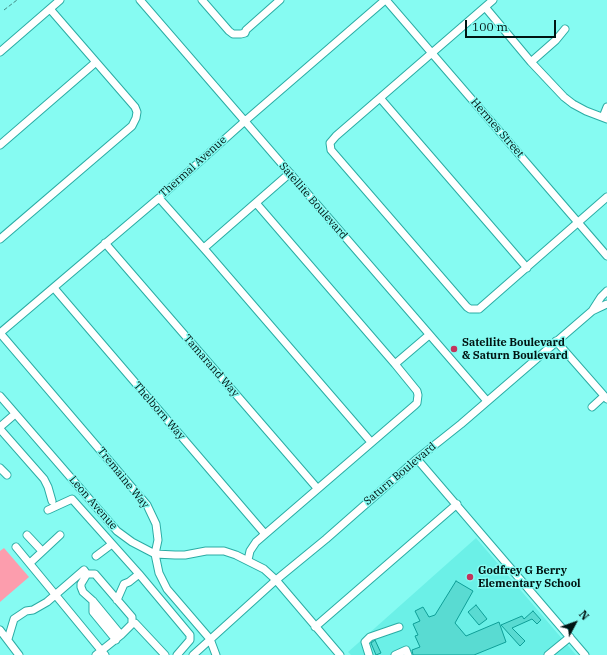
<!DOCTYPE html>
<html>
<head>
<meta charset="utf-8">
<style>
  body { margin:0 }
  #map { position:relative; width:607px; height:655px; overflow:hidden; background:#86fbf2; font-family:"IBM Plex Serif",serif }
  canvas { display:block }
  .north { position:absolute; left:555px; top:603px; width:40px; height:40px; -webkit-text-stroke:3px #86fbf2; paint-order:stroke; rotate:49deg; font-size:11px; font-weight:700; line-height:16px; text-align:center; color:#001412 }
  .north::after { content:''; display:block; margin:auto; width:14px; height:18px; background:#001412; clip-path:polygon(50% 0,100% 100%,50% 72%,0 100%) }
  .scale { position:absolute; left:465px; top:20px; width:91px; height:18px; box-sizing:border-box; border:2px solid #001412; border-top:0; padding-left:5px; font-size:12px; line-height:14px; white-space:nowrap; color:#001412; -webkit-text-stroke:3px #86fbf2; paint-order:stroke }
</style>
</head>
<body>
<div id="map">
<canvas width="607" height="655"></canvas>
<div class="north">N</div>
<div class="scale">100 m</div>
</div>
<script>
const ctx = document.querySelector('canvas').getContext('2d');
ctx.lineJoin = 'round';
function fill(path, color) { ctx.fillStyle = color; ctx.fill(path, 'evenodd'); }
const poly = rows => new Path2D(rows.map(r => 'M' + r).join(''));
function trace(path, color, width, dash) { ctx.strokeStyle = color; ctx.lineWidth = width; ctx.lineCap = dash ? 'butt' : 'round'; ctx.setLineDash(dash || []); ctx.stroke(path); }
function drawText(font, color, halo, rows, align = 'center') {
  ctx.font = font + ' "IBM Plex Serif",serif'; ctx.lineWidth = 3; ctx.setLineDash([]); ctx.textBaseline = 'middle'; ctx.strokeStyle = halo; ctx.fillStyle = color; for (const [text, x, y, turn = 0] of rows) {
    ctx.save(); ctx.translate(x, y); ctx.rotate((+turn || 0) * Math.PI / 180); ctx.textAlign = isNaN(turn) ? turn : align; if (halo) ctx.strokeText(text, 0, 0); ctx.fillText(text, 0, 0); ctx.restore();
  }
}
const built = poly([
  [476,538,576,655,351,655,348,652]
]);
const green = poly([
  [4,548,29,577,0,602,0,551]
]);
const building = poly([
  [456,581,473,591,455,623,466,636,499,622,506,642,474,655,413,655,412,650,420,647,415,636,418,635,413,624,420,621,415,611,423,607,429,617,435,615,456,581],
  [476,605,487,619,479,625,468,612,476,605],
  [533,611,541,620,537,624,532,619,512,628,525,641,520,646,501,625,522,616,524,619,533,611],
  [375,640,381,653,376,655,371,643,375,640]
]);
const path = poly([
  [4,10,17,0]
]);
const minor = poly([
  [140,0,487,401],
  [202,0,229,31,233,34,241,34,245,33,246,30,280,0],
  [386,0,607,256],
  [493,0,336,136,330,143,331,150,467,307,470,309,479,309,607,197],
  [485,7,531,62,564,97,573,104,586,111,607,119],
  [0,52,60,0],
  [531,62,556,40,565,29],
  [380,98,527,268],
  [603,117,607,107],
  [0,145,96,62],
  [159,198,207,252,371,442],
  [0,239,132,126,136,118,137,112,135,107,50,9],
  [105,243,317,488],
  [204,248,290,173],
  [54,288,265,534],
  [592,311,601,297,607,291],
  [0,333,159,198,245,121,385,0],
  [0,333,147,505,156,524,158,540,155,554,159,573,167,589,210,639,216,655],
  [556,341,607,399],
  [395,364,429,335],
  [0,396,117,531,132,542,155,554,175,555,185,555,206,551,224,551,236,555,264,569,276,580,340,655],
  [592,407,604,396],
  [0,427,15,414],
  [0,429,44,479,48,487,52,501],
  [417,459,585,655],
  [0,468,7,475],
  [48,510,72,499,139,574,190,635,190,640,177,655],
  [27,535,42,551],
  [16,547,105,655],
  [96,556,112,544],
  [248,560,250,551,256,542,415,405,417,403,418,395,417,391,395,364,256,203],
  [30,563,60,535],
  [87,574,81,584,81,587,83,592,93,601,121,635],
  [117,600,124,584,129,582,139,574],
  [93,601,93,612,116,640],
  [315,627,457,504],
  [0,630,19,655],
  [8,639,14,619,26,611,33,610,47,602,84,570,87,574,95,574,132,617,132,624],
  [96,655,121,635,132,624,135,623,165,655],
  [193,655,276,580,326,539,417,459,461,424,592,311,607,304],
  [369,655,365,642,370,637,399,627],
  [395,655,406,650,408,655],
  [548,655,570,637]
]);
const markers = [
  [454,349,4,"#c3345c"],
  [470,577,4,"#c3345c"]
];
const streetNames = [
  ["Hermes Street",497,128,49],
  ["Thermal Avenue",193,167,-42],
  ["Satellite Boulevard",313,201,49],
  ["Tamarand Way",211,366,49],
  ["Thelborn Way",159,411,49],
  ["Saturn Boulevard",400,474,-40],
  ["Tremaine Way",123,478,51],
  ["Leon Avenue",93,503,49]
];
const poiNames = [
  ["Satellite Boulevard",462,343],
  ["& Saturn Boulevard",462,356],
  ["Godfrey G Berry",478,571],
  ["Elementary School",478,584]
];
fill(built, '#6bf0e7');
fill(green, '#fc9dad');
fill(building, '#59dbd2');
trace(building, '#0f9f98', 1);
trace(minor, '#2aaca4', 9);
trace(path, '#448a84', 1, [4, 2]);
trace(minor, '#fff', 7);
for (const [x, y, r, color] of markers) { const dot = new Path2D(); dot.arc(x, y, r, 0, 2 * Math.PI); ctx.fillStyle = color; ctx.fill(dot); trace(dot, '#86fbf2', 1.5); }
drawText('11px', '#001412', '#86fbf2', streetNames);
drawText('bold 11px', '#001412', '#86fbf2', poiNames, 'left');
</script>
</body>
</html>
